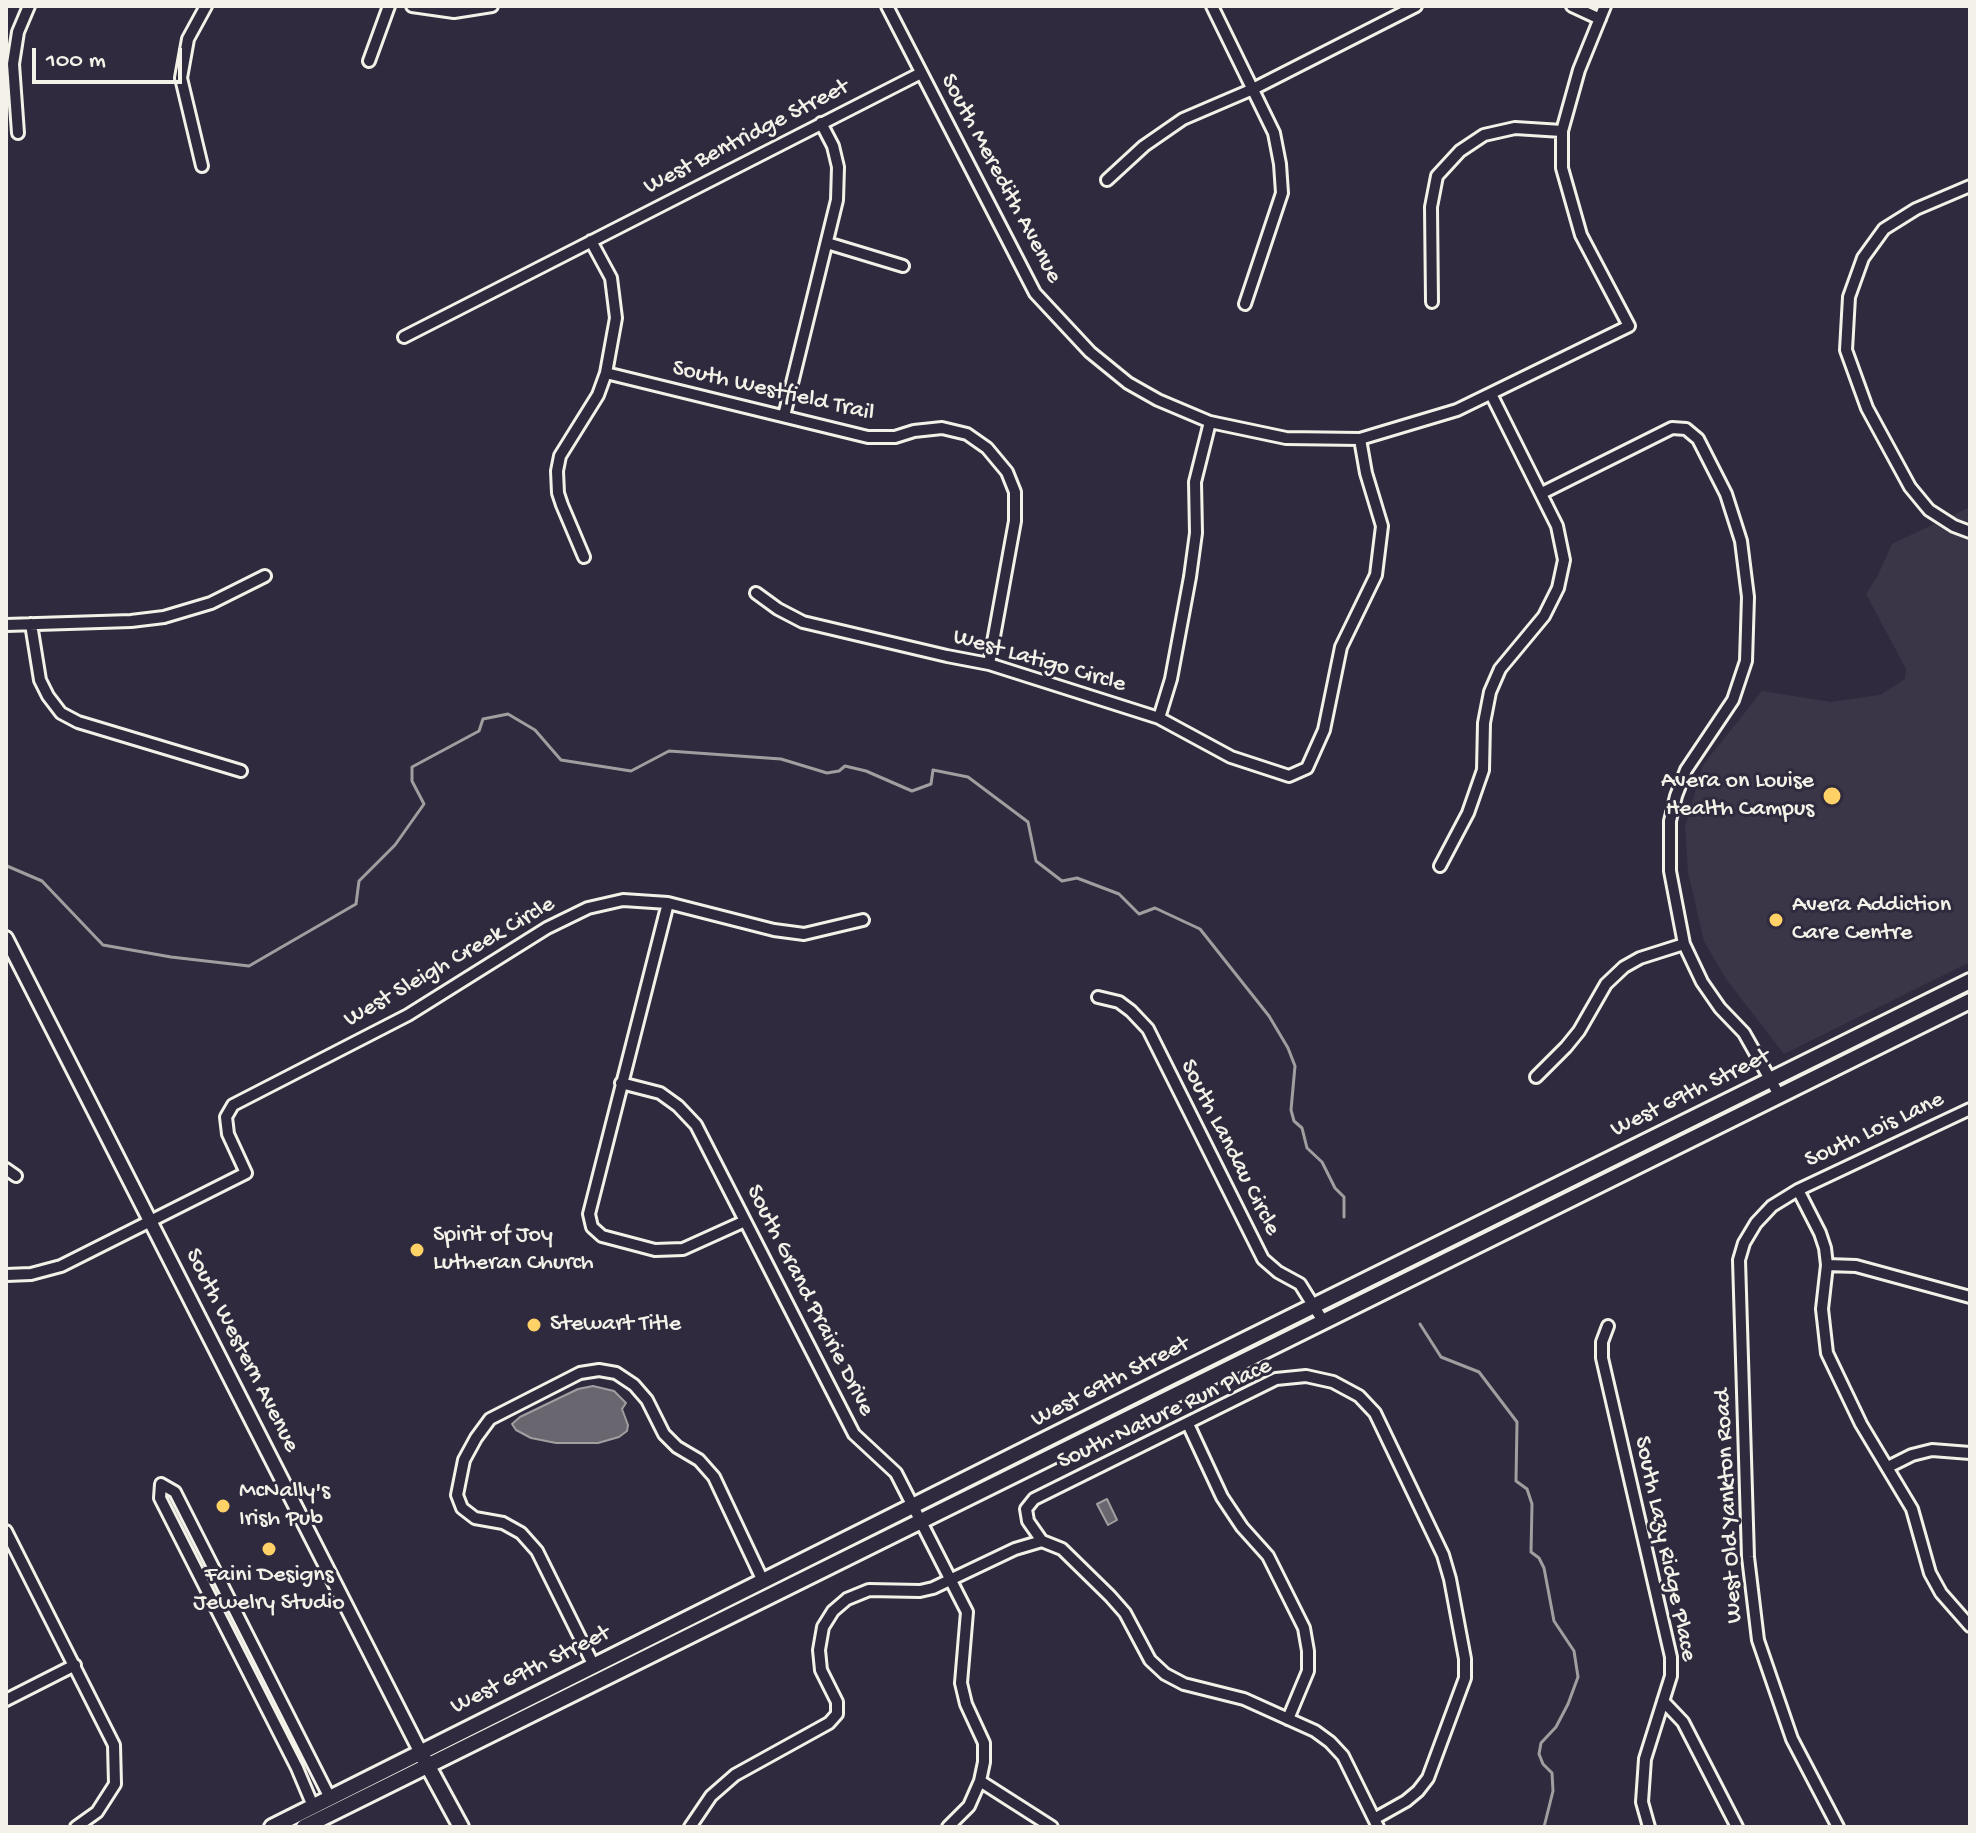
<!DOCTYPE html>
<html>
<head>
<meta charset="utf-8">
<style>
  body { margin:0 }
  #map { position:relative; width:1976px; height:1833px; overflow:hidden; background:#2f2a3d; font-family:"Gochi Hand",sans-serif }
  canvas { display:block }
  .frame { position:absolute; inset:0; border:8px solid #f4f1e8; pointer-events:none }
  .scale { position:absolute; left:32px; top:48px; width:150px; height:36px; box-sizing:border-box; border:4px solid #f4f1e8; border-top:0; padding-left:10px; font-size:24px; line-height:28px; white-space:nowrap; color:#f4f1e8; -webkit-text-stroke:6px #2f2a3d; paint-order:stroke }
</style>
</head>
<body>
<div id="map">
<canvas width="1976" height="1833"></canvas>
<div class="frame"></div>
<div class="scale">100 m</div>
</div>
<script>
const ctx = document.querySelector('canvas').getContext('2d');
ctx.lineJoin = 'round';
function fill(path, color) { ctx.fillStyle = color; ctx.fill(path, 'evenodd'); }
const poly = rows => new Path2D(rows.map(r => 'M' + r).join(''));
function trace(path, color, width, dash) { ctx.strokeStyle = color; ctx.lineWidth = width; ctx.lineCap = dash ? 'butt' : 'round'; ctx.setLineDash(dash || []); ctx.stroke(path); }
function drawText(font, color, halo, rows, align = 'center') {
  ctx.font = font + ' "Gochi Hand",sans-serif'; ctx.lineWidth = 6; ctx.setLineDash([]); ctx.textBaseline = 'middle'; ctx.strokeStyle = halo; ctx.fillStyle = color; for (const [text, x, y, turn = 0] of rows) {
    ctx.save(); ctx.translate(x, y); ctx.rotate((+turn || 0) * Math.PI / 180); ctx.textAlign = isNaN(turn) ? turn : align; if (halo) ctx.strokeText(text, 0, 0); ctx.fillText(text, 0, 0); ctx.restore();
  }
}
const built = poly([
  [1970,507,1970,962,1784,1054,1726,979,1704,941,1688,872,1685,827,1703,765,1762,691,1831,702,1880,695,1905,679,1906,669,1866,594,1877,577,1892,544]
]);
const water = poly([
  [593,1386,614,1391,626,1403,622,1409,628,1425,627,1431,619,1437,598,1443,556,1443,531,1438,516,1430,512,1424,520,1417,578,1389,593,1386],
  [1107,1499,1117,1520,1108,1525,1097,1504,1107,1499]
]);
const stream = poly([
  [7,866,42,881,103,945,171,957,249,966,356,904,359,881,395,845,424,804,412,781,412,767,479,731,483,719,508,714,535,730,561,760,631,771,669,751,781,759,827,773,839,771,845,766,866,771,912,791,931,784,933,770,968,777,1028,822,1036,861,1062,881,1077,878,1119,894,1139,914,1155,908,1200,929,1269,1016,1288,1048,1295,1066,1291,1110,1294,1121,1302,1128,1307,1148,1322,1162,1335,1188,1344,1197,1344,1217],
  [1420,1324,1441,1357,1479,1372,1517,1422,1516,1481,1527,1489,1532,1504,1531,1552,1539,1558,1544,1568,1554,1621,1574,1651,1578,1677,1568,1704,1556,1727,1541,1743,1539,1754,1543,1764,1552,1773,1553,1791,1544,1827]
]);
const minor = poly([
  [412,6,454,12,492,6],
  [887,6,1035,293,1090,352,1128,383,1158,400,1210,422,1286,438,1360,439,1457,410,1629,326,1581,235,1562,168,1562,131,1579,70,1605,6],
  [1212,6,1274,133,1280,164,1282,193,1245,304],
  [1572,6,1600,19],
  [369,61,389,6],
  [18,133,13,64,18,32,29,6],
  [202,166,181,78,188,39,206,6],
  [1107,180,1144,146,1183,119,1253,89,1416,6],
  [1970,186,1916,209,1884,229,1863,258,1849,297,1846,350,1867,408,1910,487,1929,510,1954,526,1970,532],
  [827,243,903,266],
  [1432,302,1431,207,1437,176,1460,151,1484,135,1515,128,1562,131],
  [404,337,921,73],
  [606,373,868,437,895,437,914,431,942,428,967,434,987,448,1007,472,1015,492,1015,521,989,664],
  [784,416,837,200,838,167,833,146,821,123],
  [1542,493,1672,428,1686,429,1698,439,1726,494,1741,541,1748,597,1746,661,1733,700,1686,770,1676,796,1670,821,1670,871,1684,944,1702,982,1720,1008,1744,1033,1779,1095],
  [584,557,562,505,558,493,557,471,560,456,598,395,606,373,616,318,611,278,591,241],
  [756,593,778,609,803,622,947,656,989,664,1159,718,1231,757,1289,776,1307,768,1324,730,1341,647,1376,575,1382,526,1366,473,1360,439],
  [31,624,40,680,48,696,61,713,78,722,241,771],
  [6,625,131,621,164,617,211,603,265,576],
  [1159,718,1171,679,1190,577,1196,533,1195,482,1210,422],
  [1440,866,1468,813,1483,770,1484,723,1490,692,1500,669,1544,616,1558,588,1564,560,1557,526,1491,394],
  [668,903,589,1214,592,1227,602,1236,655,1250,683,1249,745,1221],
  [1098,997,1119,1002,1131,1011,1148,1029,1263,1259,1278,1272,1300,1284,1323,1321],
  [1536,1077,1566,1047,1579,1031,1606,984,1624,967,1640,958,1684,944],
  [621,1083,660,1093,678,1106,696,1125,854,1434,896,1473,967,1612,961,1683,966,1704,984,1743,984,1762,980,1781,969,1806,948,1827],
  [6,1169,16,1176],
  [1798,1190,1820,1233,1825,1248,1827,1265,1822,1309,1827,1353,1861,1424,1912,1509,1930,1573,1941,1593,1970,1626],
  [1827,1265,1856,1266,1970,1297],
  [6,1275,31,1274,61,1266,246,1173,228,1134,226,1117,233,1105,408,1015,547,928,588,908,623,900,668,903,774,930,804,934,863,920],
  [1608,1326,1602,1342,1602,1358,1671,1657,1671,1676,1645,1759,1642,1802,1649,1827],
  [1188,1424,1222,1497,1242,1527,1268,1556,1304,1628,1308,1651,1308,1671,1288,1719],
  [1888,1467,1912,1455,1932,1450,1970,1453],
  [6,1531,114,1745,115,1784,97,1812,76,1827],
  [1042,1541,1028,1521,1026,1509,1034,1499,1276,1379,1306,1376,1333,1382,1359,1396,1375,1413,1443,1555,1450,1579,1465,1659,1465,1678,1428,1778,1418,1791,1406,1801,1374,1819],
  [1042,1541,1062,1549,1110,1596,1125,1613,1150,1660,1165,1674,1184,1684,1244,1699,1315,1731,1330,1742,1343,1756,1378,1827],
  [593,1664,537,1551,521,1533,503,1523,475,1518,462,1508,457,1495,464,1460,476,1438,490,1419,580,1373,599,1370,616,1373,634,1385,647,1400,664,1434,677,1447,699,1460,714,1477,763,1581],
  [6,1700,75,1665],
  [1663,1701,1683,1722,1737,1827],
  [980,1781,1052,1827],
  [313,1806,297,1768,160,1498,161,1484,175,1492,330,1798],
  [690,1827,711,1796,735,1775,829,1723,837,1714,837,1702,821,1670,819,1650,823,1627,833,1611,847,1599,869,1590,920,1591,933,1588,1015,1549,1042,1541],
  [1838,1827,1792,1739,1758,1640,1748,1557,1739,1260,1744,1243,1756,1223,1772,1206,1798,1190,1970,1109]
]);
const tertiary = poly([
  [6,938,420,1751]
]);
const secondary = poly([
  [423,1757,461,1827],
  [272,1827,1168,1378,1970,981],
  [304,1827,1970,1001]
]);
const markers = [
  [1832,796,10,"#ffd166"],
  [1776,920,8,"#ffd166"],
  [417,1250,8,"#ffd166"],
  [534,1325,8,"#ffd166"],
  [223,1506,8,"#ffd166"],
  [269,1549,8,"#ffd166"]
];
const streetNames = [
  ["West Bentridge Street",747,138,-27],
  ["South Meredith Avenue",1000,179,62],
  ["South Westfield Trail",773,392,13],
  ["West Latigo Circle",1039,662,16],
  ["West Sleigh Creek Circle",450,963,-30],
  ["West 69th Street",1691,1094,-26],
  ["South Lois Lane",1875,1131,-25],
  ["South Landau Circle",1229,1148,63],
  ["South Grand Prairie Drive",809,1301,63],
  ["South Western Avenue",241,1351,63],
  ["West 69th Street",1111,1383,-27],
  ["South Nature Run Place",1165,1415,-25],
  ["West Old Yankton Road",1730,1506,-93],
  ["South Lazy Ridge Place",1664,1549,78],
  ["West 69th Street",531,1671,-26]
];
const poiNames = [
  ["Avera on Louise",1814,782,"right"],
  ["Health Campus",1814,810,"right"],
  ["Avera Addiction",1792,906],
  ["Care Centre",1792,934],
  ["Spirit of Joy",433,1236],
  ["Lutheran Church",433,1264],
  ["Stewart Title",550,1325],
  ["McNally's",239,1492],
  ["Irish Pub",239,1520],
  ["Faini Designs",269,1576,"center"],
  ["Jewelry Studio",269,1604,"center"]
];
fill(built, '#3b3647');
fill(water, '#6a6670');
trace(water, '#a19ea0', 2);
trace(stream, '#a19ea0', 3);
trace(minor, '#f4f1e8', 16);
trace(tertiary, '#f4f1e8', 18);
trace(secondary, '#f4f1e8', 20);
trace(minor, '#2f2a3d', 10);
trace(tertiary, '#2f2a3d', 12);
trace(secondary, '#2f2a3d', 14);
for (const [x, y, r, color] of markers) { const dot = new Path2D(); dot.arc(x, y, r, 0, 2 * Math.PI); ctx.fillStyle = color; ctx.fill(dot); trace(dot, '#2f2a3d', 3); }
drawText('24px', '#f4f1e8', '#2f2a3d', streetNames);
drawText('24px', '#f4f1e8', '#2f2a3d', poiNames, 'left');
</script>
</body>
</html>
